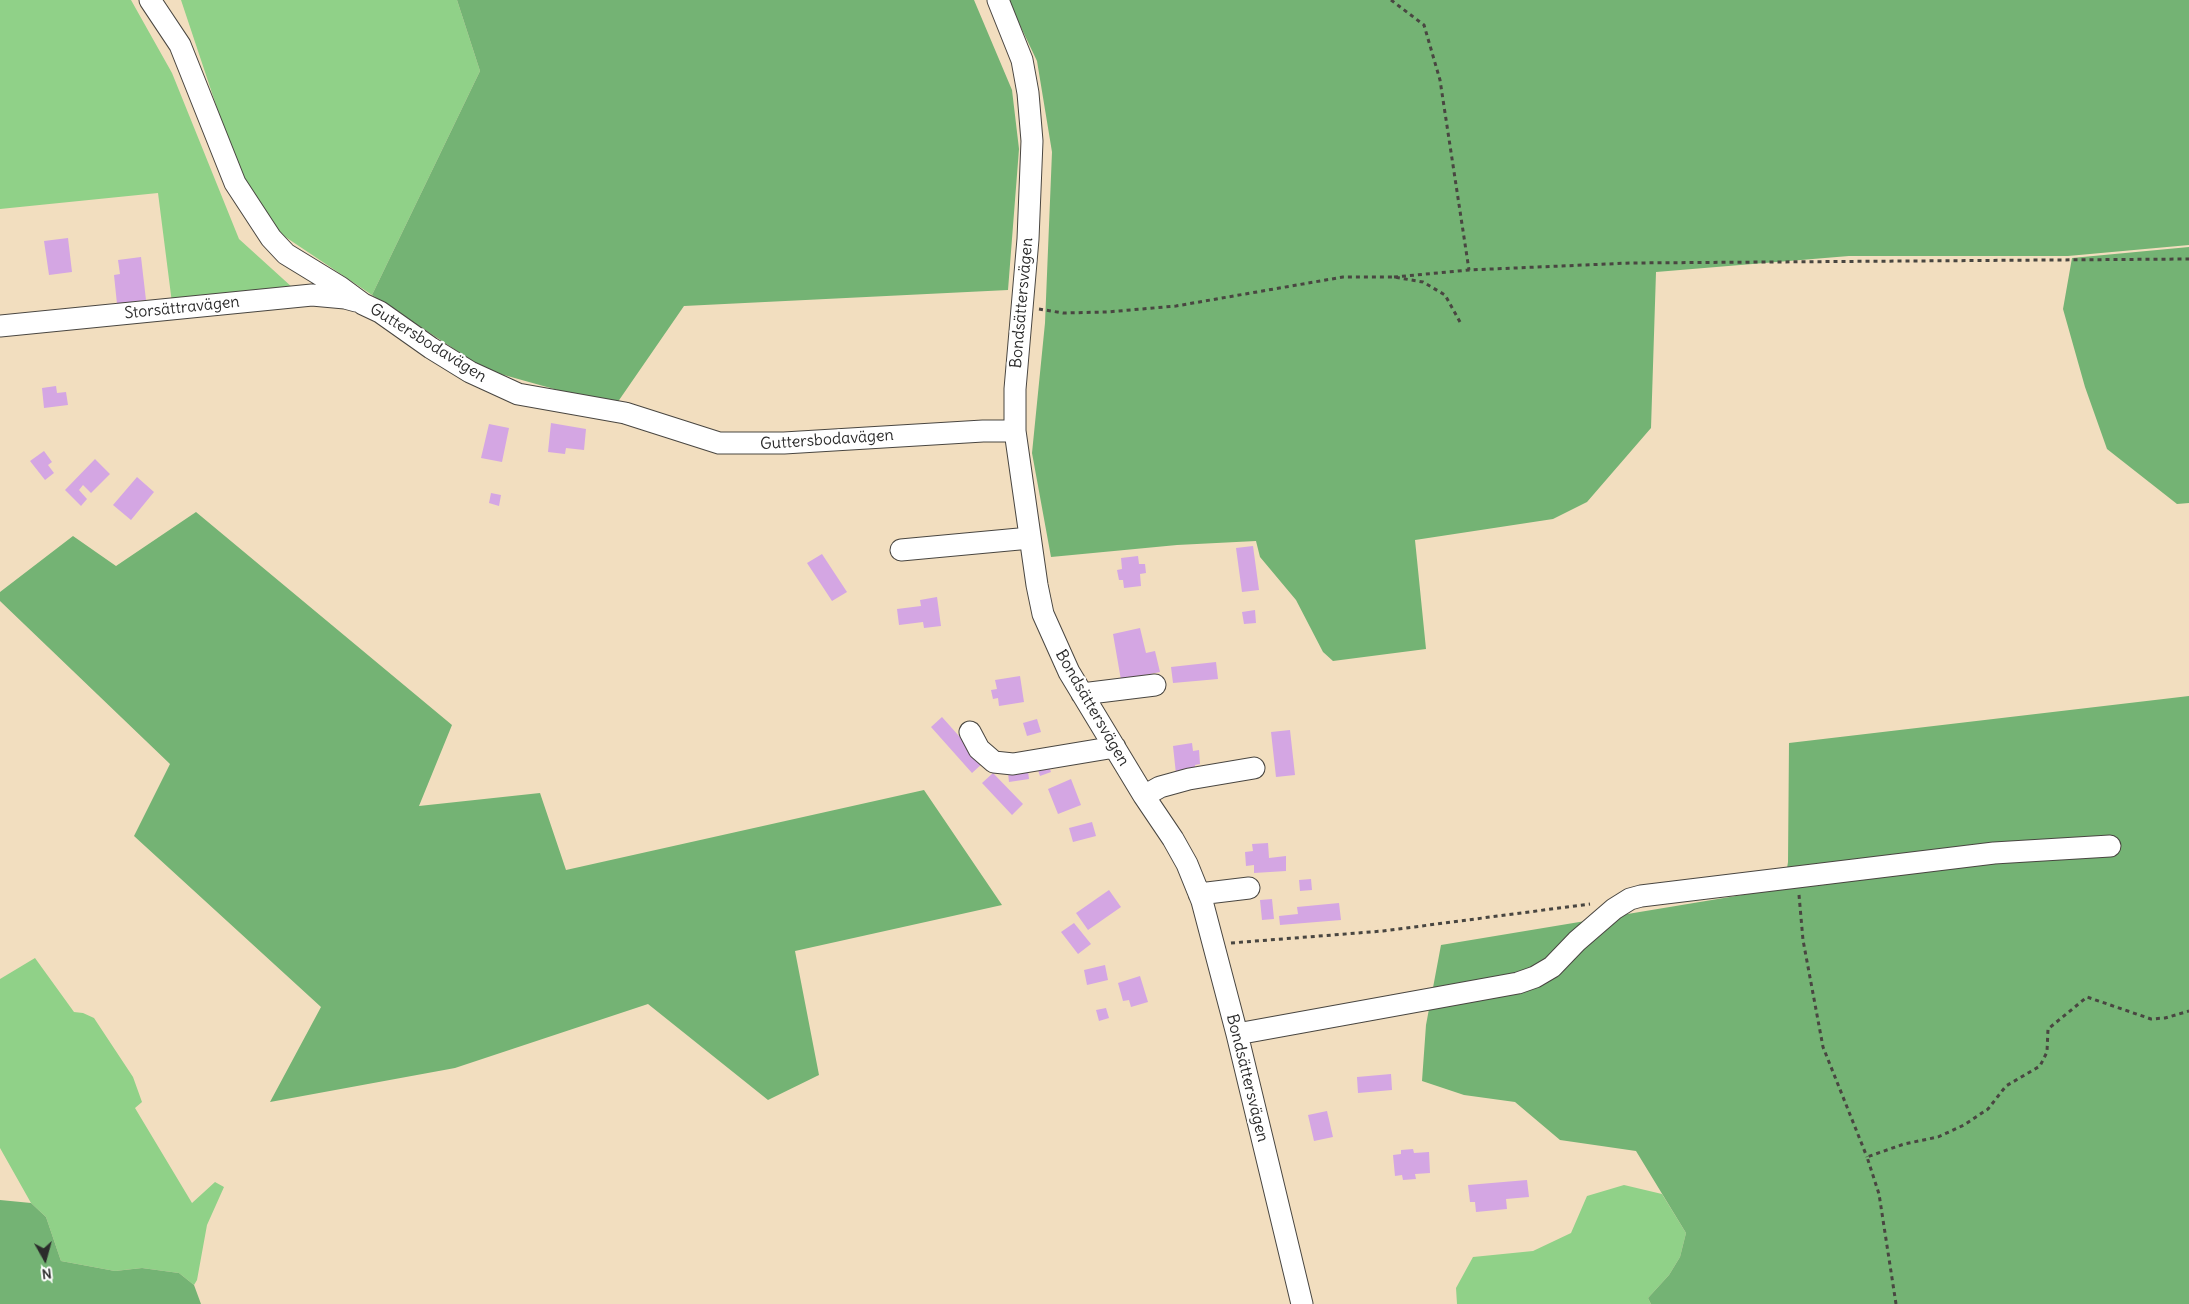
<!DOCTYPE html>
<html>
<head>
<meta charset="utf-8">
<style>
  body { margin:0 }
  #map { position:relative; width:2189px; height:1304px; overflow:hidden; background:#f2debf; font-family:Delius,sans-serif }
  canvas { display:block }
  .north { position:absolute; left:20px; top:1234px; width:50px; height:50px; -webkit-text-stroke:4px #fff; paint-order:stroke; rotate:173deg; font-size:14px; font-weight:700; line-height:20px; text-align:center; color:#2b2b2b }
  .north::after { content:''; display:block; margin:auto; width:18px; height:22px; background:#2b2b2b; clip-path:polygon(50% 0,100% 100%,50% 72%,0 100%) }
</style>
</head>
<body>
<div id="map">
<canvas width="2189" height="1304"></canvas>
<div class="north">N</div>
</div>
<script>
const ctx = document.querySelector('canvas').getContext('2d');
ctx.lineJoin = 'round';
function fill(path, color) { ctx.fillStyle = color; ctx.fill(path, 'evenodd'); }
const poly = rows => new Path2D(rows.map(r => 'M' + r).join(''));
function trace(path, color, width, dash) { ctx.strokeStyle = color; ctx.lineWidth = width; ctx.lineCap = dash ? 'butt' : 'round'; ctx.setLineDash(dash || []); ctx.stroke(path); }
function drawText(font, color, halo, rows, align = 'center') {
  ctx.font = font + ' Delius,sans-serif'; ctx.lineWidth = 4.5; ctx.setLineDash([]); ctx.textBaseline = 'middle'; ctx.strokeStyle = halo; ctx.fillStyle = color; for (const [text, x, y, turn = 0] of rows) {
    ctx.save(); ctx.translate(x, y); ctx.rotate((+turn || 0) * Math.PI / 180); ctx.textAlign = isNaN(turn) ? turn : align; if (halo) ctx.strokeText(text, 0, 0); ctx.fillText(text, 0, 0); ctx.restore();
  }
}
const green = poly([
  [0,0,131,0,172,73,239,239,293,288,172,303,158,193,0,209],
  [181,0,457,0,480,71,372,295,272,228,235,162],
  [35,958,74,1012,83,1013,94,1018,133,1077,142,1102,135,1108,192,1203,215,1182,224,1187,207,1225,197,1280,194,1285,179,1273,142,1268,115,1271,61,1261,46,1217,31,1203,0,1148,0,979],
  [1624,1185,1662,1194,1686,1233,1680,1257,1669,1275,1648,1298,1651,1304,1457,1304,1456,1288,1473,1257,1533,1251,1571,1233,1587,1196]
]);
const forest = poly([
  [457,0,974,0,1012,90,1019,149,1008,290,684,306,615,406,486,370,372,295,480,71],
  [1008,0,2189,0,2189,245,2068,256,1849,256,1656,272,1651,428,1587,502,1553,519,1415,540,1426,649,1333,661,1323,652,1296,600,1260,557,1256,541,1177,545,1051,557,1032,453,1045,323,1052,152,1037,61],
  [2189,247,2189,503,2177,504,2107,449,2085,387,2063,309,2072,258],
  [196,512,452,725,419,806,540,793,566,870,924,790,1002,905,795,951,819,1075,768,1100,648,1004,455,1068,270,1102,321,1007,134,836,170,764,0,601,0,592,73,536,116,566],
  [2189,696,2189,1304,1651,1304,1648,1298,1669,1275,1680,1257,1686,1233,1636,1151,1560,1140,1515,1102,1464,1095,1422,1081,1426,1025,1441,945,1784,888,1788,862,1789,743],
  [0,1200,31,1203,46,1217,61,1261,115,1271,142,1268,179,1273,194,1285,201,1304,0,1304]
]);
const building = poly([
  [68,238,72,272,49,275,44,241],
  [141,257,146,300,117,304,114,275,120,274,118,260],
  [56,386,57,393,66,392,68,405,44,408,42,388],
  [551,423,586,429,584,450,566,448,565,454,548,452],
  [489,424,509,428,502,462,481,458],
  [44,451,52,462,48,465,54,473,45,480,30,461],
  [95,459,110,474,91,493,83,485,79,490,87,499,81,506,65,490],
  [137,477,154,492,131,520,113,505],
  [491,493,501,495,499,506,489,503],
  [1253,546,1259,590,1242,592,1236,548],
  [822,554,847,592,832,601,807,563],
  [1138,556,1139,564,1145,564,1146,573,1140,574,1141,586,1124,588,1123,580,1119,580,1117,570,1122,569,1121,558],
  [937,597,941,626,924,628,923,622,899,625,897,609,921,606,920,600],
  [1255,610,1256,623,1244,624,1242,612],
  [1140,628,1146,653,1155,651,1160,672,1121,680,1113,634],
  [1216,662,1218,679,1173,683,1171,667],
  [1020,676,1024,702,999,706,998,698,993,699,991,690,997,689,995,680],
  [942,717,983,763,972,773,931,727],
  [1037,719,1041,732,1027,736,1023,723],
  [1290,730,1295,775,1276,777,1271,732],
  [1192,743,1193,751,1199,750,1200,764,1195,765,1195,773,1176,774,1173,746],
  [1048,764,1051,772,1040,776,1037,767],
  [1028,771,1029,779,1009,782,1008,773],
  [993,773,1023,804,1012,815,982,783],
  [1071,779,1081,805,1058,814,1048,789],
  [1092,822,1096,836,1073,842,1069,828],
  [1268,843,1269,858,1286,856,1286,871,1254,873,1254,865,1246,866,1245,852,1253,851,1252,844],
  [1311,879,1312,890,1300,891,1299,880],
  [1109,890,1121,907,1088,930,1076,913],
  [1272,899,1274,919,1262,920,1260,900],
  [1339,903,1341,920,1280,925,1279,916,1298,914,1297,907],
  [1074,923,1091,944,1078,954,1061,932],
  [1105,965,1108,980,1087,985,1084,970],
  [1140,976,1148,1002,1131,1007,1129,1000,1123,1001,1118,983],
  [1106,1008,1109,1018,1099,1021,1096,1010],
  [1391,1074,1392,1090,1358,1093,1357,1077],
  [1327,1111,1333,1137,1314,1141,1308,1115],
  [1413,1149,1414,1153,1429,1152,1430,1173,1415,1174,1416,1179,1403,1180,1402,1175,1395,1176,1393,1155,1401,1154,1401,1150],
  [1527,1180,1529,1197,1506,1199,1507,1209,1476,1212,1475,1202,1470,1202,1468,1185]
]);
const path = poly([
  [1391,0,1424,25,1440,80,1469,270],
  [1394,277,1469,270,1630,263,2189,259],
  [1039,309,1063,313,1107,312,1176,306,1343,277,1394,277,1423,282,1445,295,1460,322],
  [1799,895,1803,940,1823,1047,1867,1157],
  [1231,943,1383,931,1590,904],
  [1896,1304,1879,1194,1867,1157,1904,1144,1938,1137,1964,1125,1988,1109,2006,1086,2040,1066,2047,1052,2048,1029,2087,997,2151,1019,2165,1018,2189,1011]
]);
const minor = poly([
  [150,0,180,45,235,183,271,238,286,254,340,287,363,304,380,312,431,348,470,372,518,394,625,413,719,443,784,443,983,431,1015,431],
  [998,0,1022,60,1028,93,1032,141,1028,239,1015,389,1015,431,1037,585,1043,614,1069,672,1144,796,1173,839,1187,864,1202,901,1237,1034,1302,1304],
  [0,326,312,295,345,298,356,301],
  [901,550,1030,538],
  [1082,694,1155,685],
  [970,732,979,749,994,762,1013,764,1115,747],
  [1144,796,1160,787,1189,779,1254,768],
  [1199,894,1249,888],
  [1237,1034,1518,983,1535,977,1552,967,1577,941,1614,909,1630,899,1641,896,1994,853,2110,846]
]);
const streetNames = [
  ["Bondsättersvägen",1022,303,-85],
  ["Storsättravägen",182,308,-6],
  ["Guttersbodavägen",428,343,32],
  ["Guttersbodavägen",827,440,-4],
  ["Bondsättersvägen",1092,708,60],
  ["Bondsättersvägen",1247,1078,76]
];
fill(green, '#90d188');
fill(forest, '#74b374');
fill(building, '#d4a6e3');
trace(minor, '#494641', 23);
trace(path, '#494641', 3, [4, 4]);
trace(minor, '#fff', 21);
drawText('16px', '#2b2b2b', '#fff', streetNames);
</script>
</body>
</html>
